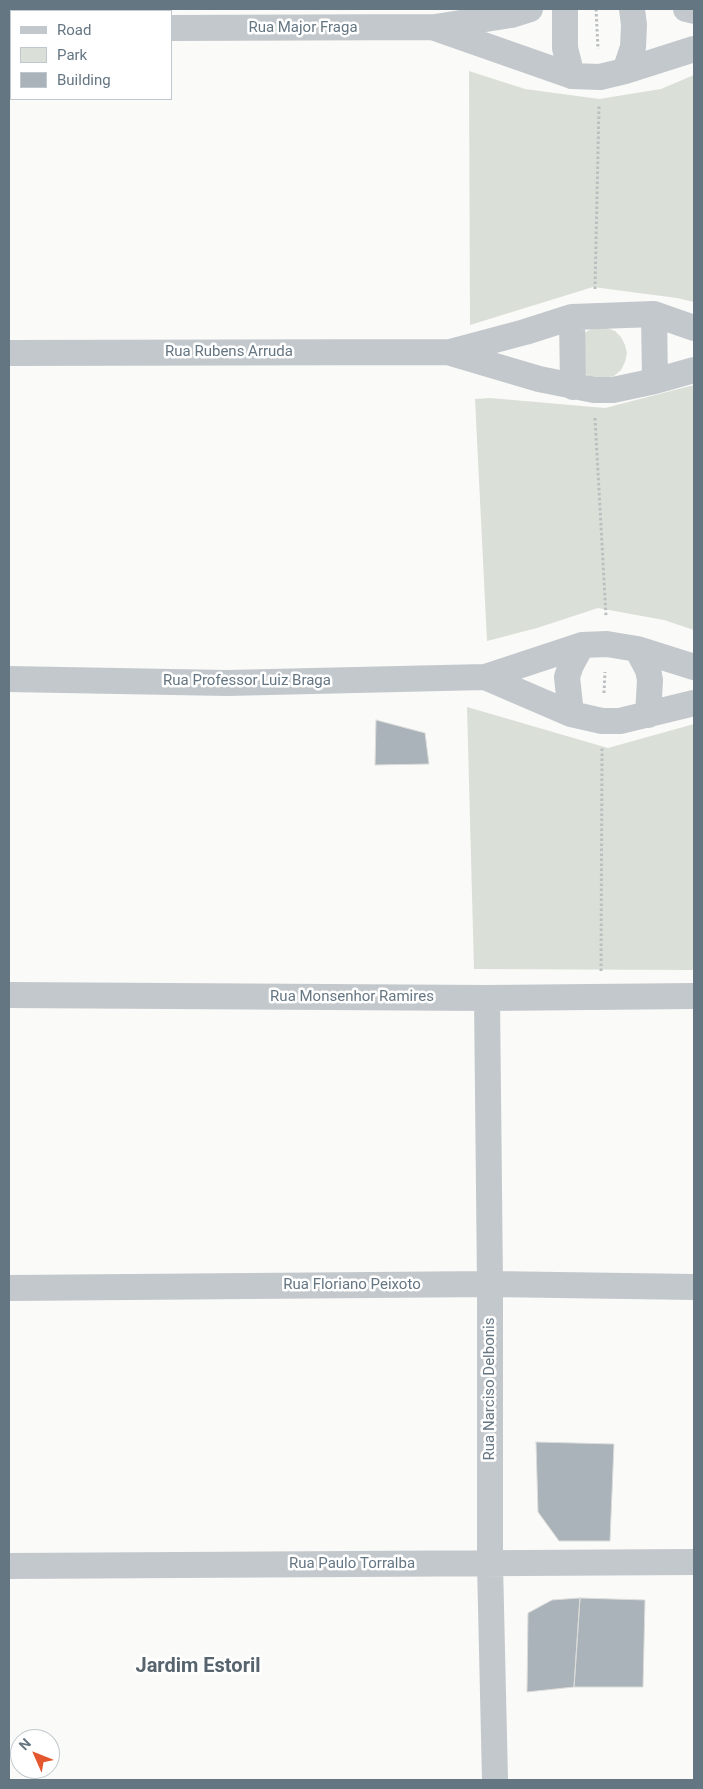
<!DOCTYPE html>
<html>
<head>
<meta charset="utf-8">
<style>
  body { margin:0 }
  #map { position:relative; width:703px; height:1789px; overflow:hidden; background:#fafaf8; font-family:Roboto,sans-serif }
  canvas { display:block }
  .frame { position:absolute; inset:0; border:10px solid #657683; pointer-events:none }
  .legend { position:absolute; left:10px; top:10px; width:162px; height:90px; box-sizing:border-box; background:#fff; border:1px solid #c1c8cd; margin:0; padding:6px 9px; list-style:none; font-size:15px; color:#657683 }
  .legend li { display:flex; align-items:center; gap:10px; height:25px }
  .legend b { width:25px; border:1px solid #c1c8cd }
  .north { position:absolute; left:10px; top:1729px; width:50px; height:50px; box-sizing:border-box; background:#fff; border:1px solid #c1c8cd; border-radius:50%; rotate:314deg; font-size:14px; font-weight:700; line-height:20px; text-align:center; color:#657683 }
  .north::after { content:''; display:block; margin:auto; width:18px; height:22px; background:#e4572e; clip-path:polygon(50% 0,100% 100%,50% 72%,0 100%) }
</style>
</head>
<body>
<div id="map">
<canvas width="703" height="1789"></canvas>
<div class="frame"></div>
<ul class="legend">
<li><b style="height:6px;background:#c3c8cc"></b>Road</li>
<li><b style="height:14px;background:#dadfd7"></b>Park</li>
<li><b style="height:14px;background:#aab3b9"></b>Building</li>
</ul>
<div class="north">N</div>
</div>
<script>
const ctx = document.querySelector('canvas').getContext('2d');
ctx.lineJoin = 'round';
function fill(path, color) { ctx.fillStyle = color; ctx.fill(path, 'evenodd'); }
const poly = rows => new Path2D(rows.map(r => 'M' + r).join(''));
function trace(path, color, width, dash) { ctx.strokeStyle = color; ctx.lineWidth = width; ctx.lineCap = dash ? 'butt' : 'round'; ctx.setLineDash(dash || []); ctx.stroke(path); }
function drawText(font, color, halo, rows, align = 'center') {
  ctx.font = font + ' Roboto,sans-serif'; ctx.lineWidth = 5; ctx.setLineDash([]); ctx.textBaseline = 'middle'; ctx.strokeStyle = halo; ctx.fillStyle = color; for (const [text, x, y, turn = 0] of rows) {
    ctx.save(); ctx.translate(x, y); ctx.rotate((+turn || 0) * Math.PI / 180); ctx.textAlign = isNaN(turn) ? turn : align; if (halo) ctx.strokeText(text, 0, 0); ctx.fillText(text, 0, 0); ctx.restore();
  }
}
const green = poly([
  [469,71,525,89,599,99,661,89,694,75,694,302,677,298,593,287,470,325],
  [598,327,607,328,615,331,621,337,625,345,627,353,625,362,621,370,614,376,606,378,590,377,583,372,582,335,589,330],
  [694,385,694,630,664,620,598,608,537,628,487,641,475,399,490,398,605,408],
  [467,707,608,748,694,724,694,970,474,969]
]);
const building = poly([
  [376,720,425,733,429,764,375,765,376,720],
  [536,1442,614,1444,610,1541,559,1541,538,1512,536,1442],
  [580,1598,645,1600,643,1687,574,1687,580,1598],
  [580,1598,574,1687,527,1692,528,1613,552,1600,580,1598]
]);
const path = poly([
  [596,9,598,49],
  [595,289,599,105],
  [595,418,606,616],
  [604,693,605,672],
  [601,971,602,747]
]);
const street = poly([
  [565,9,565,48,572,76],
  [686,9,694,11],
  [9,28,11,28],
  [171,28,435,27,511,15,530,9],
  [435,28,572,76,600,77,625,71,694,49],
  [625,71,633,47,634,25,632,9],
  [654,314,655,381],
  [572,317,573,387],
  [9,353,450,352,525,332,572,317,654,314,694,328],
  [451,353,539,379,594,390,613,390,655,381,694,370],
  [637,649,648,670,650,680,648,715],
  [485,677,571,714,602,721,620,721,694,703],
  [9,679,227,683,485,677,582,645,607,644,637,649,694,667],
  [571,714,567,677,571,665,582,645],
  [9,995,487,998,694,996],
  [487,998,490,1284,490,1564,495,1780],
  [9,1288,490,1284,694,1287],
  [9,1566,694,1562]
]);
const streetNames = [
  ["Rua Major Fraga",303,28],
  ["Rua Rubens Arruda",229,352],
  ["Rua Professor Luiz Braga",247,681],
  ["Rua Monsenhor Ramires",352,997],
  ["Rua Floriano Peixoto",352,1285],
  ["Rua Narciso Delbonis",490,1389,-90],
  ["Rua Paulo Torralba",352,1564]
];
const districtNames = [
  ["Jardim Estoril",198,1667]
];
fill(green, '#dadfd7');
fill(building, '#aab3b9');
trace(building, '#dcdcda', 1);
trace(path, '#bbbfc2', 3, [2.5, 2.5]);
trace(street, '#c3c8cc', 26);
drawText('15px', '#657683', '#fff', streetNames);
drawText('bold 20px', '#57646e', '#fff', districtNames);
</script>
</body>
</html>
